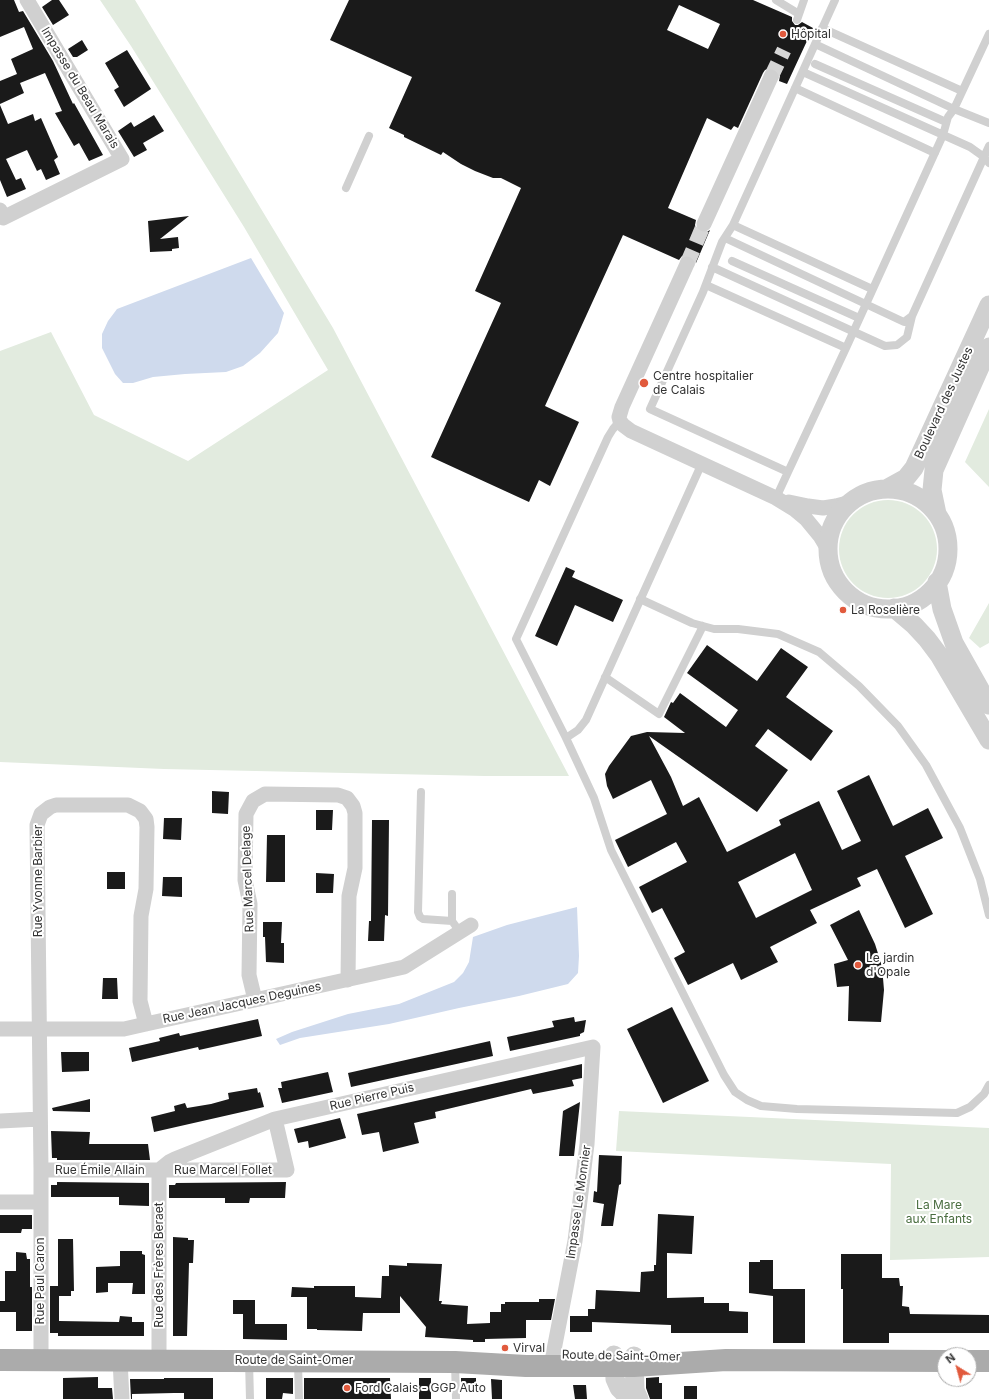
<!DOCTYPE html>
<html>
<head>
<meta charset="utf-8">
<style>
  body { margin:0 }
  #map { position:relative; width:989px; height:1399px; overflow:hidden; background:#fff; font-family:Inter,sans-serif }
  canvas { display:block }
  .north { position:absolute; left:937px; top:1347px; width:40px; height:40px; box-sizing:border-box; background:#fff; border:1px solid #adadad; border-radius:50%; rotate:323deg; font-size:11px; font-weight:700; line-height:16px; text-align:center; color:#333 }
  .north::after { content:''; display:block; margin:auto; width:14px; height:18px; background:#e15a3d; clip-path:polygon(50% 0,100% 100%,50% 72%,0 100%) }
</style>
</head>
<body>
<div id="map">
<canvas width="989" height="1399"></canvas>
<div class="north">N</div>
</div>
<script>
const ctx = document.querySelector('canvas').getContext('2d');
ctx.lineJoin = 'round';
function fill(path, color) { ctx.fillStyle = color; ctx.fill(path, 'evenodd'); }
const poly = rows => new Path2D(rows.map(r => 'M' + r).join(''));
function trace(path, color, width, dash) { ctx.strokeStyle = color; ctx.lineWidth = width; ctx.lineCap = dash ? 'butt' : 'round'; ctx.setLineDash(dash || []); ctx.stroke(path); }
function drawText(font, color, halo, rows, align = 'center') {
  ctx.font = font + ' Inter,sans-serif'; ctx.lineWidth = 4; ctx.setLineDash([]); ctx.textBaseline = 'middle'; ctx.strokeStyle = halo; ctx.fillStyle = color; for (const [text, x, y, turn = 0] of rows) {
    ctx.save(); ctx.translate(x, y); ctx.rotate((+turn || 0) * Math.PI / 180); ctx.textAlign = isNaN(turn) ? turn : align; if (halo) ctx.strokeText(text, 0, 0); ctx.fillText(text, 0, 0); ctx.restore();
  }
}
const green = poly([
  [100,0,135,0,333,328,569,776,485,776,164,769,0,762,0,351,51,332,94,415,188,461,328,370,244,227,131,46],
  [989,409,989,487,965,462],
  '839 549a49 49 0 1 1 98 0a49 49 0 1 1-98 0Z',
  [989,603,989,643,980,648,969,638],
  [619,1111,989,1128,989,1257,890,1260,891,1164,616,1151]
]);
const water = poly([
  [251,258,284,313,278,333,260,353,243,366,226,372,185,374,153,377,133,383,123,383,115,374,102,348,102,334,108,321,117,309],
  [577,907,579,956,578,973,568,984,519,996,459,1008,389,1024,300,1038,280,1045,276,1039,292,1032,348,1014,399,1004,454,982,463,973,469,962,473,937,507,925]
]);
const building = poly([
  [0,0,14,0,19,12,23,11,53,61,73,104,74,103,103,155,89,161,79,143,74,146,55,113,62,111,45,73,20,83,24,93,0,104,0,81,17,74,11,59,33,49,24,27,0,37],
  [52,0,59,0,69,15,53,25,42,7],
  [349,0,753,0,792,17,792,21,795,25,798,25,802,22,813,28,787,84,779,81,780,76,779,72,775,69,770,68,765,70,763,73,738,128,734,126,731,130,707,118,668,208,696,220,695,225,696,229,700,232,705,233,710,230,696,263,694,258,690,256,686,255,682,256,679,260,623,235,545,406,579,422,550,486,539,480,529,502,431,457,501,303,475,291,521,188,501,178,493,178,475,171,461,164,443,152,441,155,404,137,404,135,389,128,412,77,330,40],
  [679,5,720,24,708,49,667,30],
  [82,40,88,50,77,57,73,57,68,49],
  [127,50,151,89,124,107,114,90,119,87,105,63],
  [0,105,8,124,33,114,35,121,41,118,58,157,54,160,60,174,46,180,41,169,37,171,27,150,6,159,16,180,21,178,26,189,7,197,0,180],
  [154,115,164,131,143,143,147,150,134,157,118,131,131,122,134,127],
  [189,216,160,239,178,237,179,248,172,249,172,251,150,252,148,221],
  [566,567,575,571,572,577,623,600,613,622,575,605,557,646,535,636],
  [707,645,757,681,781,648,808,667,786,697,833,731,811,761,768,729,755,746,788,770,757,812,649,736,671,777,683,806,699,797,727,852,781,825,779,820,819,801,842,850,861,841,837,791,869,775,893,826,928,808,943,838,905,856,933,914,905,928,877,869,857,878,861,886,810,910,817,923,770,947,778,962,741,980,733,963,688,985,674,958,685,952,662,908,652,913,639,887,687,862,676,842,628,867,615,840,667,814,651,780,613,799,607,786,605,774,609,766,631,736,647,732,685,733,664,717,671,702,673,703,680,693,726,727,738,710,687,673],
  [795,853,812,890,756,918,738,882],
  [212,791,229,792,228,814,212,813],
  [316,810,333,810,332,830,316,830],
  [164,818,182,818,181,840,163,839],
  [372,820,389,820,388,916,385,915,384,941,368,941,369,921,371,921],
  [267,835,285,835,285,882,266,882],
  [107,872,125,872,125,889,107,889],
  [316,873,334,874,333,893,316,893],
  [163,877,182,877,182,897,162,896],
  [859,910,875,944,882,966,884,990,881,1022,848,1021,849,986,837,987,834,964,848,960,830,925],
  [263,922,282,922,281,943,284,943,284,963,266,962,265,937,263,937],
  [103,978,117,978,118,999,102,999],
  [672,1007,709,1081,663,1103,627,1029],
  [574,1017,575,1022,586,1020,584,1032,580,1034,580,1036,510,1051,507,1037,554,1027,552,1021],
  [258,1019,262,1036,199,1050,198,1047,132,1062,129,1048,160,1041,159,1038,179,1033,180,1036],
  [490,1041,493,1056,351,1087,348,1073],
  [61,1052,89,1052,89,1071,62,1072],
  [582,1064,582,1078,572,1080,574,1086,533,1094,531,1089,435,1112,436,1118,414,1123,419,1143,383,1152,379,1132,362,1135,357,1114],
  [328,1072,333,1092,282,1103,278,1088,282,1088,281,1082],
  [257,1088,258,1093,260,1092,264,1107,154,1132,151,1117,175,1111,174,1106,185,1103,187,1108,211,1104,229,1099,228,1093],
  [90,1099,90,1112,53,1111,52,1108],
  [580,1102,574,1156,559,1156,563,1111],
  [340,1118,346,1138,309,1148,308,1141,298,1143,294,1129],
  [51,1131,90,1132,89,1144,148,1144,150,1160,57,1160,57,1158,52,1158],
  [599,1155,622,1156,621,1184,619,1185,613,1226,601,1226,604,1204,593,1202,594,1191,597,1192],
  [57,1182,149,1183,149,1206,119,1205,119,1197,51,1197,51,1185,57,1185],
  [286,1182,285,1198,250,1198,249,1203,225,1203,225,1198,169,1198,169,1185,175,1185,176,1183],
  [658,1214,694,1216,692,1254,667,1253,667,1298,704,1297,704,1303,729,1303,729,1311,748,1312,748,1333,671,1333,671,1325,592,1322,592,1332,570,1332,570,1316,588,1316,588,1309,595,1309,596,1290,640,1292,641,1272,654,1271,654,1265,656,1265],
  [0,1215,32,1215,32,1229,22,1229,21,1233,0,1233],
  [173,1237,188,1238,188,1240,194,1240,193,1263,189,1263,187,1336,173,1336],
  [58,1239,73,1239,74,1291,71,1291,71,1296,59,1296,59,1321,119,1322,120,1316,132,1317,132,1322,144,1322,144,1336,58,1336,58,1333,50,1333,50,1286,58,1286],
  [120,1251,142,1251,142,1254,145,1255,145,1294,132,1294,133,1283,108,1283,108,1292,96,1293,96,1267,120,1266],
  [16,1252,26,1253,27,1259,30,1259,30,1287,32,1287,32,1331,16,1331,16,1312,0,1312,0,1301,5,1301,5,1271,16,1271],
  [841,1254,882,1254,882,1278,899,1278,900,1286,903,1286,902,1306,909,1307,910,1314,989,1315,989,1333,889,1333,889,1343,843,1343,843,1289,841,1289],
  [760,1260,773,1260,773,1296,749,1293,749,1262,760,1262],
  [407,1263,442,1264,439,1301,442,1301,441,1304,468,1306,467,1324,490,1323,490,1312,501,1312,501,1304,505,1304,505,1302,539,1302,539,1299,555,1299,551,1320,526,1320,526,1338,485,1339,485,1342,473,1342,473,1340,425,1337,426,1327,400,1296,400,1313,363,1313,362,1331,317,1330,317,1329,307,1329,307,1297,291,1297,292,1287,314,1288,314,1286,355,1286,355,1297,381,1298,382,1276,389,1276,389,1265,407,1266],
  [773,1289,805,1289,805,1343,773,1343],
  [233,1300,255,1300,255,1324,287,1324,287,1340,243,1339,243,1314,233,1314],
  [98,1377,98,1388,112,1388,113,1399,63,1399,63,1378],
  [659,1377,659,1383,662,1383,662,1399,650,1399,646,1388,646,1378],
  [164,1378,213,1378,213,1399,184,1399,184,1393,174,1393,132,1394,132,1399,131,1399,130,1379,164,1379],
  [266,1378,293,1378,293,1394,283,1393,282,1399,266,1399],
  [304,1378,390,1378,391,1399,304,1399],
  [419,1378,431,1378,431,1399,419,1399],
  [461,1378,476,1378,476,1388,461,1388],
  [491,1379,502,1380,502,1399,492,1399],
  [573,1385,586,1385,587,1399,575,1399],
  [684,1386,697,1386,697,1399,684,1399]
]);
const minorTunnel = poly([
  [771,77,784,50],
  [687,264,704,224]
]);
const service = poly([
  [776,0,799,14],
  [797,20,804,0],
  [822,28,962,91],
  [815,44,954,109,989,123],
  [815,64,946,122],
  [803,72,970,147,984,157,989,163],
  [795,88,935,153],
  [346,188,369,136],
  [733,225,872,289],
  [725,238,904,322,912,316],
  [732,261,859,318],
  [712,267,885,346,897,345,907,337,912,316,989,146],
  [706,285,846,348,788,472,650,409,703,292,722,242,733,225,835,0],
  [846,348,943,135,948,117,954,109,989,34],
  [620,421,613,429,608,437,516,639,566,738,594,798,611,850,724,1075,735,1092,747,1100,761,1106,797,1109,957,1113,970,1107,984,1094,989,1085],
  [776,498,788,472],
  [640,599,692,623,714,629,738,629,778,634,819,652,859,686,898,726,926,765,960,828,980,879,989,915],
  [605,677,659,714,703,626],
  [566,738,578,730,586,720,702,463],
  [421,792,418,912,420,917,423,919,452,921],
  [452,894,452,921,460,932],
  [249,1361,250,1399],
  [298,1363,299,1399],
  [455,1363,456,1399]
]);
const minor = poly([
  [0,210,3,218,122,159,27,0],
  [704,224,771,77],
  [687,264,622,407,619,417,620,421,623,425,631,431,776,498,794,509,806,519,820,536,829,551],
  [789,502,808,506,823,508,836,506,851,502],
  [255,1000,249,975,250,904,245,880,246,814,253,801,265,794,338,795,347,798,353,806,355,813,355,868,349,896,348,980],
  [0,1029,124,1029,146,1024,404,967,471,925],
  [0,1121,40,1119],
  [41,1170,287,1170,275,1119],
  [159,1170,169,1162,175,1159,275,1119,593,1047,587,1144,575,1241,553,1355],
  [159,1170,159,1360],
  [0,1202,40,1202],
  [41,1360,41,1170,37,825,41,814,50,807,56,805,128,805,140,811,146,819,147,827,146,889,141,916,140,1001,146,1024],
  [120,1360,122,1399]
]);
const tertiary = poly([
  [886,489,906,478,914,468,989,305],
  '828 549a60 60 0 1 1 120 0a60 60 0 1 1-120 0Z',
  [937,514,932,490,934,470,989,347],
  [937,582,942,609,954,643,989,705],
  [894,608,914,625,927,639,939,655,989,740],
  [614,1355,615,1379,619,1388,630,1399],
  [634,1356,635,1390,639,1399]
]);
const primary = poly([
  [0,1360,455,1362,526,1366,634,1366,726,1360,945,1361],
  [969,1361,989,1361]
]);
const markers = [
  [783,34,4,"#e15a3d"],
  [644,383,5,"#e15a3d"],
  [843,610,4,"#e15a3d"],
  [858,965,4,"#e15a3d"],
  [505,1348,4,"#e15a3d"],
  [347,1388,4,"#e15a3d"]
];
const poiNames = [
  ["Hôpital",791,34],
  ["Centre hospitalier",653,376],
  ["de Calais",653,390],
  ["La Roselière",851,610],
  ["Le jardin",866,958],
  ["d'Opale",866,972],
  ["Virval",513,1348],
  ["Ford Calais - GGP Auto",355,1388]
];
const streetNames = [
  ["Impasse du Beau Marais",80,88,59],
  ["Boulevard des Justes",944,403,-65],
  ["Rue Marcel Delage",248,879,-92],
  ["Rue Yvonne Barbier",38,881,-90],
  ["Rue Jean Jacques Deguines",242,1003,-12],
  ["Rue Pierre Puis",372,1097,-13],
  ["Rue Émile Allain",100,1170],
  ["Rue Marcel Follet",223,1170],
  ["Impasse Le Monnier",579,1202,-82],
  ["Rue des Frères Beraet",159,1265,-90],
  ["Rue Paul Caron",40,1281,-90],
  ["Route de Saint-Omer",621,1356,1],
  ["Route de Saint-Omer",294,1360]
];
const parkNames = [
  ["La Mare",939,1205],
  ["aux Enfants",939,1219]
];
fill(green, '#e2ebdf');
fill(water, '#cfdaed');
fill(building, '#1a1a1a');
trace(minorTunnel, '#d6d6d6', 15, [15, 8]);
trace(service, '#d0d0d0', 8);
trace(minor, '#d0d0d0', 15);
trace(tertiary, '#d0d0d0', 19);
trace(primary, '#ababab', 22);
for (const [x, y, r, color] of markers) { const dot = new Path2D(); dot.arc(x, y, r, 0, 2 * Math.PI); ctx.fillStyle = color; ctx.fill(dot); trace(dot, '#fff', 1.5); }
drawText('12px', '#333', '#fff', poiNames, 'left');
drawText('12px', '#333', '#fff', streetNames);
drawText('12px', '#4a6e40', '#fff', parkNames);
</script>
</body>
</html>
